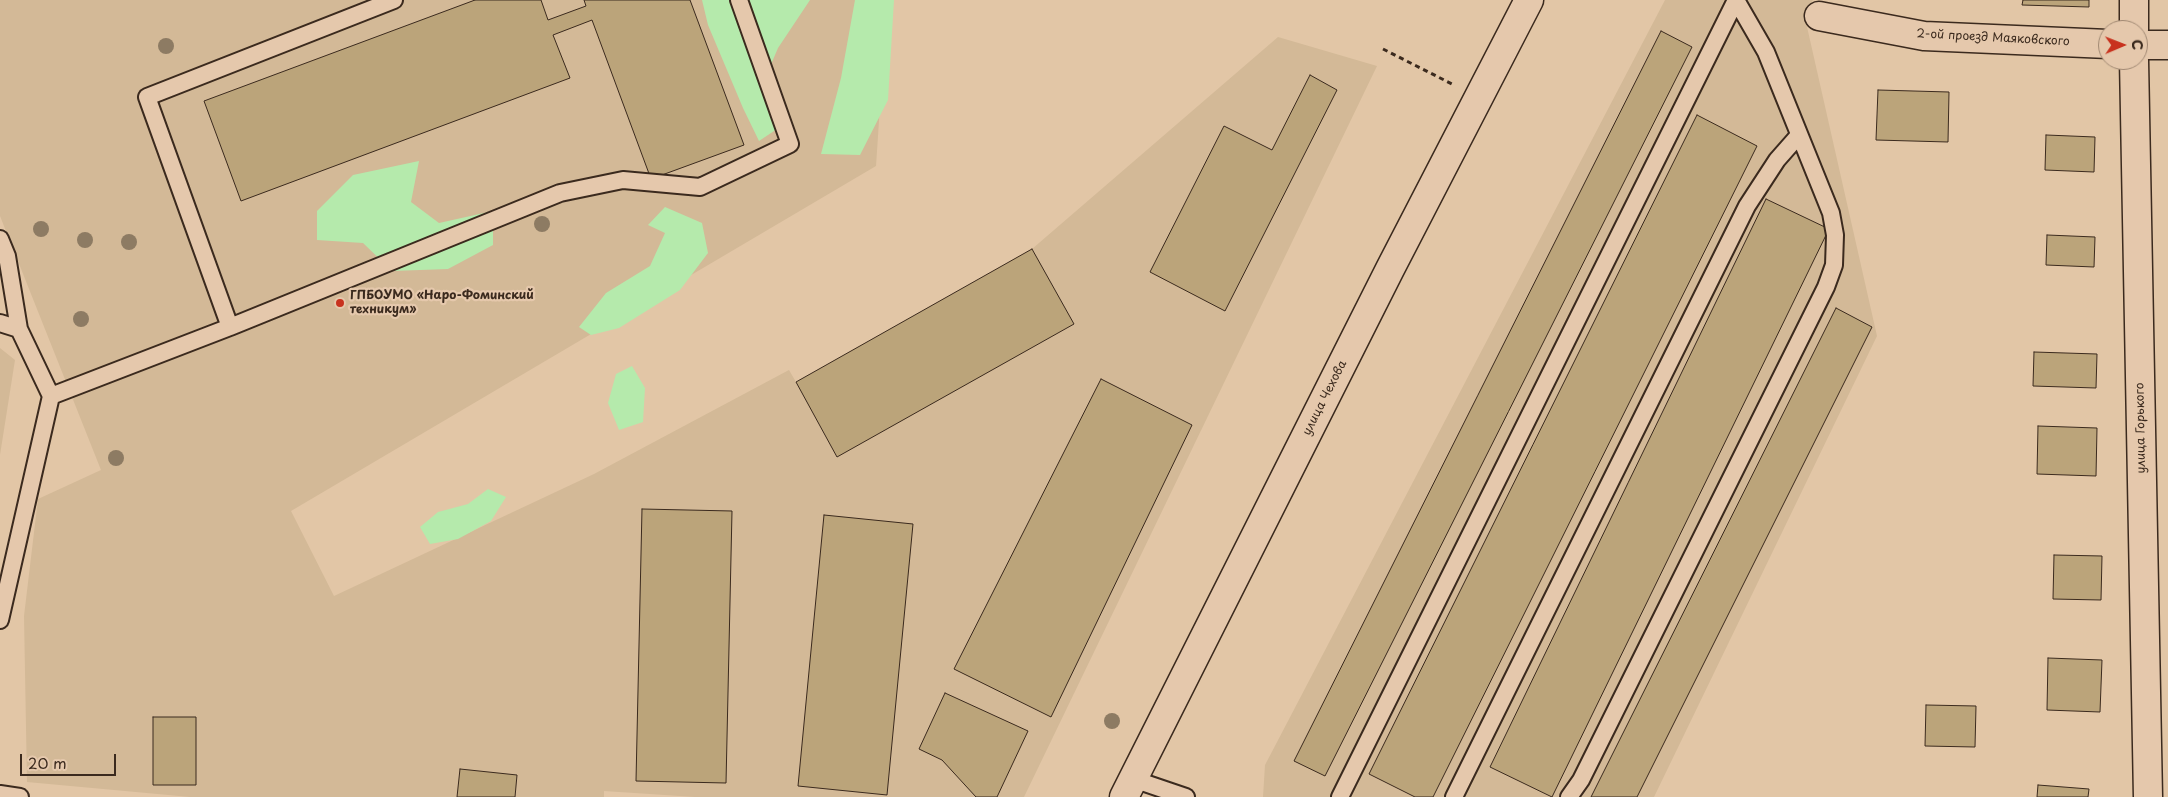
<!DOCTYPE html>
<html>
<head>
<meta charset="utf-8">
<style>
  body { margin:0 }
  #map { position:relative; width:2168px; height:797px; overflow:hidden; background:#e2c6a6; font-family:"Playpen Sans",sans-serif }
  canvas { display:block }
  .north { position:absolute; left:2098px; top:20px; width:50px; height:50px; box-sizing:border-box; background:#e5c8ac; border:1px solid #a18973; border-radius:50%; rotate:89deg; font-size:14px; font-weight:700; line-height:20px; text-align:center; color:#3b2a1e }
  .north::after { content:''; display:block; margin:auto; width:18px; height:22px; background:#c8321e; clip-path:polygon(50% 0,100% 100%,50% 72%,0 100%) }
  .scale { position:absolute; left:20px; top:754px; width:96px; height:22px; box-sizing:border-box; border:2px solid #3b2a1e; border-top:0; padding-left:6px; font-size:15px; line-height:18px; white-space:nowrap; color:#3b2a1e; -webkit-text-stroke:4px #e5c8ac; paint-order:stroke }
</style>
</head>
<body>
<div id="map">
<canvas width="2168" height="797"></canvas>
<div class="north">С</div>
<div class="scale">20 m</div>
</div>
<script>
const ctx = document.querySelector('canvas').getContext('2d');
ctx.lineJoin = 'round';
function fill(path, color) { ctx.fillStyle = color; ctx.fill(path, 'evenodd'); }
const poly = rows => new Path2D(rows.map(r => 'M' + r).join(''));
function trace(path, color, width, dash) { ctx.strokeStyle = color; ctx.lineWidth = width; ctx.lineCap = dash ? 'butt' : 'round'; ctx.setLineDash(dash || []); ctx.stroke(path); }
function drawText(font, color, halo, rows, align = 'center') {
  ctx.font = font + ' "Playpen Sans",sans-serif'; ctx.lineWidth = 4.5; ctx.setLineDash([]); ctx.textBaseline = 'middle'; ctx.strokeStyle = halo; ctx.fillStyle = color; for (const [text, x, y, turn = 0] of rows) {
    ctx.save(); ctx.translate(x, y); ctx.rotate((+turn || 0) * Math.PI / 180); ctx.textAlign = isNaN(turn) ? turn : align; if (halo) ctx.strokeText(text, 0, 0); ctx.fillText(text, 0, 0); ctx.restore();
  }
}
const built = poly([
  [0,0,887,0,876,166,291,511,334,596,594,474,789,370,796,382,1032,249,1278,37,1377,66,1024,797,695,797,604,791,604,797,190,797,27,782,24,616,38,499,101,470,0,216],
  [1665,0,1813,0,1805,18,1877,336,1654,797,1263,797,1265,765],
  [0,348,15,360,0,455]
]);
const green = poly([
  [702,0,810,0,778,48,763,83,777,129,759,141,743,108,708,25],
  [855,0,894,0,888,100,860,155,821,154,841,78],
  [419,161,411,202,439,223,493,211,493,245,448,269,392,271,363,243,317,240,317,211,353,175],
  [665,207,702,223,708,253,680,290,619,328,591,335,579,327,606,293,650,266,665,233,648,225],
  [632,366,645,388,643,422,619,430,608,403,616,374],
  [488,489,506,497,491,521,458,539,430,544,420,527,438,512,468,504]
]);
const building = poly([
  [475,0,541,0,548,20,586,6,584,0,690,0,744,145,651,179,592,20,553,35,570,78,241,201,204,101,475,0],
  [2023,0,2089,0,2089,7,2022,5,2023,0],
  [1661,31,1692,47,1325,776,1294,761,1661,31],
  [1310,75,1337,90,1225,311,1150,272,1224,126,1272,150,1310,75],
  [1878,90,1949,92,1948,142,1876,140,1878,90],
  [1697,115,1757,146,1433,797,1415,797,1369,774,1697,115],
  [2046,135,2095,137,2094,172,2045,170,2046,135],
  [1766,199,1829,229,1552,797,1490,767,1766,199],
  [2047,235,2095,237,2094,267,2046,265,2047,235],
  [1032,249,1074,324,837,457,796,382,1032,249],
  [1836,308,1872,327,1637,797,1591,797,1836,308],
  [2034,352,2097,354,2096,388,2033,386,2034,352],
  [1101,379,1192,425,1051,717,954,669,1101,379],
  [2038,426,2097,428,2096,476,2037,474,2038,426],
  [642,509,732,511,726,783,636,781,642,509],
  [824,515,913,524,887,795,798,786,824,515],
  [2054,555,2102,556,2101,600,2053,599,2054,555],
  [2048,658,2102,660,2100,712,2047,710,2048,658],
  [945,693,1028,731,997,797,976,797,942,760,919,749,945,693],
  [1926,705,1976,706,1975,747,1925,746,1926,705],
  [153,717,196,717,196,785,153,785,153,717],
  [460,769,517,775,515,797,457,797,460,769],
  [2038,785,2089,789,2088,797,2037,797,2038,785]
]);
const path = poly([
  [1383,49,1452,84]
]);
const service = poly([
  [0,239,7,256,19,329],
  [0,323,19,329,51,396,0,620],
  [230,327,560,193,623,180,700,187,790,144,739,0],
  [51,396,230,327,147,97,394,0],
  [1133,779,1186,797],
  [0,794,20,797],
  [1340,797,1736,0],
  [1454,797,1747,206,1777,160,1799,135],
  [1569,797,1581,780,1826,287,1834,265,1835,235,1831,213,1766,52,1736,0]
]);
const minor = poly([
  [2134,0,2134,30],
  [1819,16,1924,36,2108,44],
  [2138,45,2168,45],
  [2134,60,2148,797],
  [1124,797,1390,269,1529,0]
]);
const trees = [
  [166,46],
  [542,224],
  [41,229],
  [85,240],
  [129,242],
  [81,319],
  [116,458],
  [1112,721]
];
const markers = [
  [340,303,5,"#c8321e"]
];
const streetNames = [
  ["2-ой проезд Маяковского",1993,38,3],
  ["улица Чехова",1325,398,-63],
  ["улица Горького",2141,428,-91]
];
const poiNames = [
  ["ГПБОУМО «Наро-Фоминский",350,296],
  ["техникум»",350,310]
];
fill(built, '#d3b997');
fill(green, '#b5eaac');
fill(building, '#bba47a');
trace(building, '#3b2a1e', 1);
trace(service, '#3b2a1e', 20);
trace(minor, '#3b2a1e', 31);
trace(path, '#3b2a1e', 3, [5, 4]);
trace(service, '#e5c8ac', 16);
trace(minor, '#e5c8ac', 28);
ctx.fillStyle = '#8d7b63';
for (const [x, y] of trees) { ctx.beginPath(); ctx.arc(x, y, 8, 0, 2 * Math.PI); ctx.fill(); }
for (const [x, y, r, color] of markers) { const dot = new Path2D(); dot.arc(x, y, r, 0, 2 * Math.PI); ctx.fillStyle = color; ctx.fill(dot); trace(dot, '#e5c8ac', 2); }
drawText('12px', '#3b2a1e', '#e5c8ac', streetNames);
drawText('bold 12px', '#3b2a1e', '#e5c8ac', poiNames, 'left');
</script>
</body>
</html>
